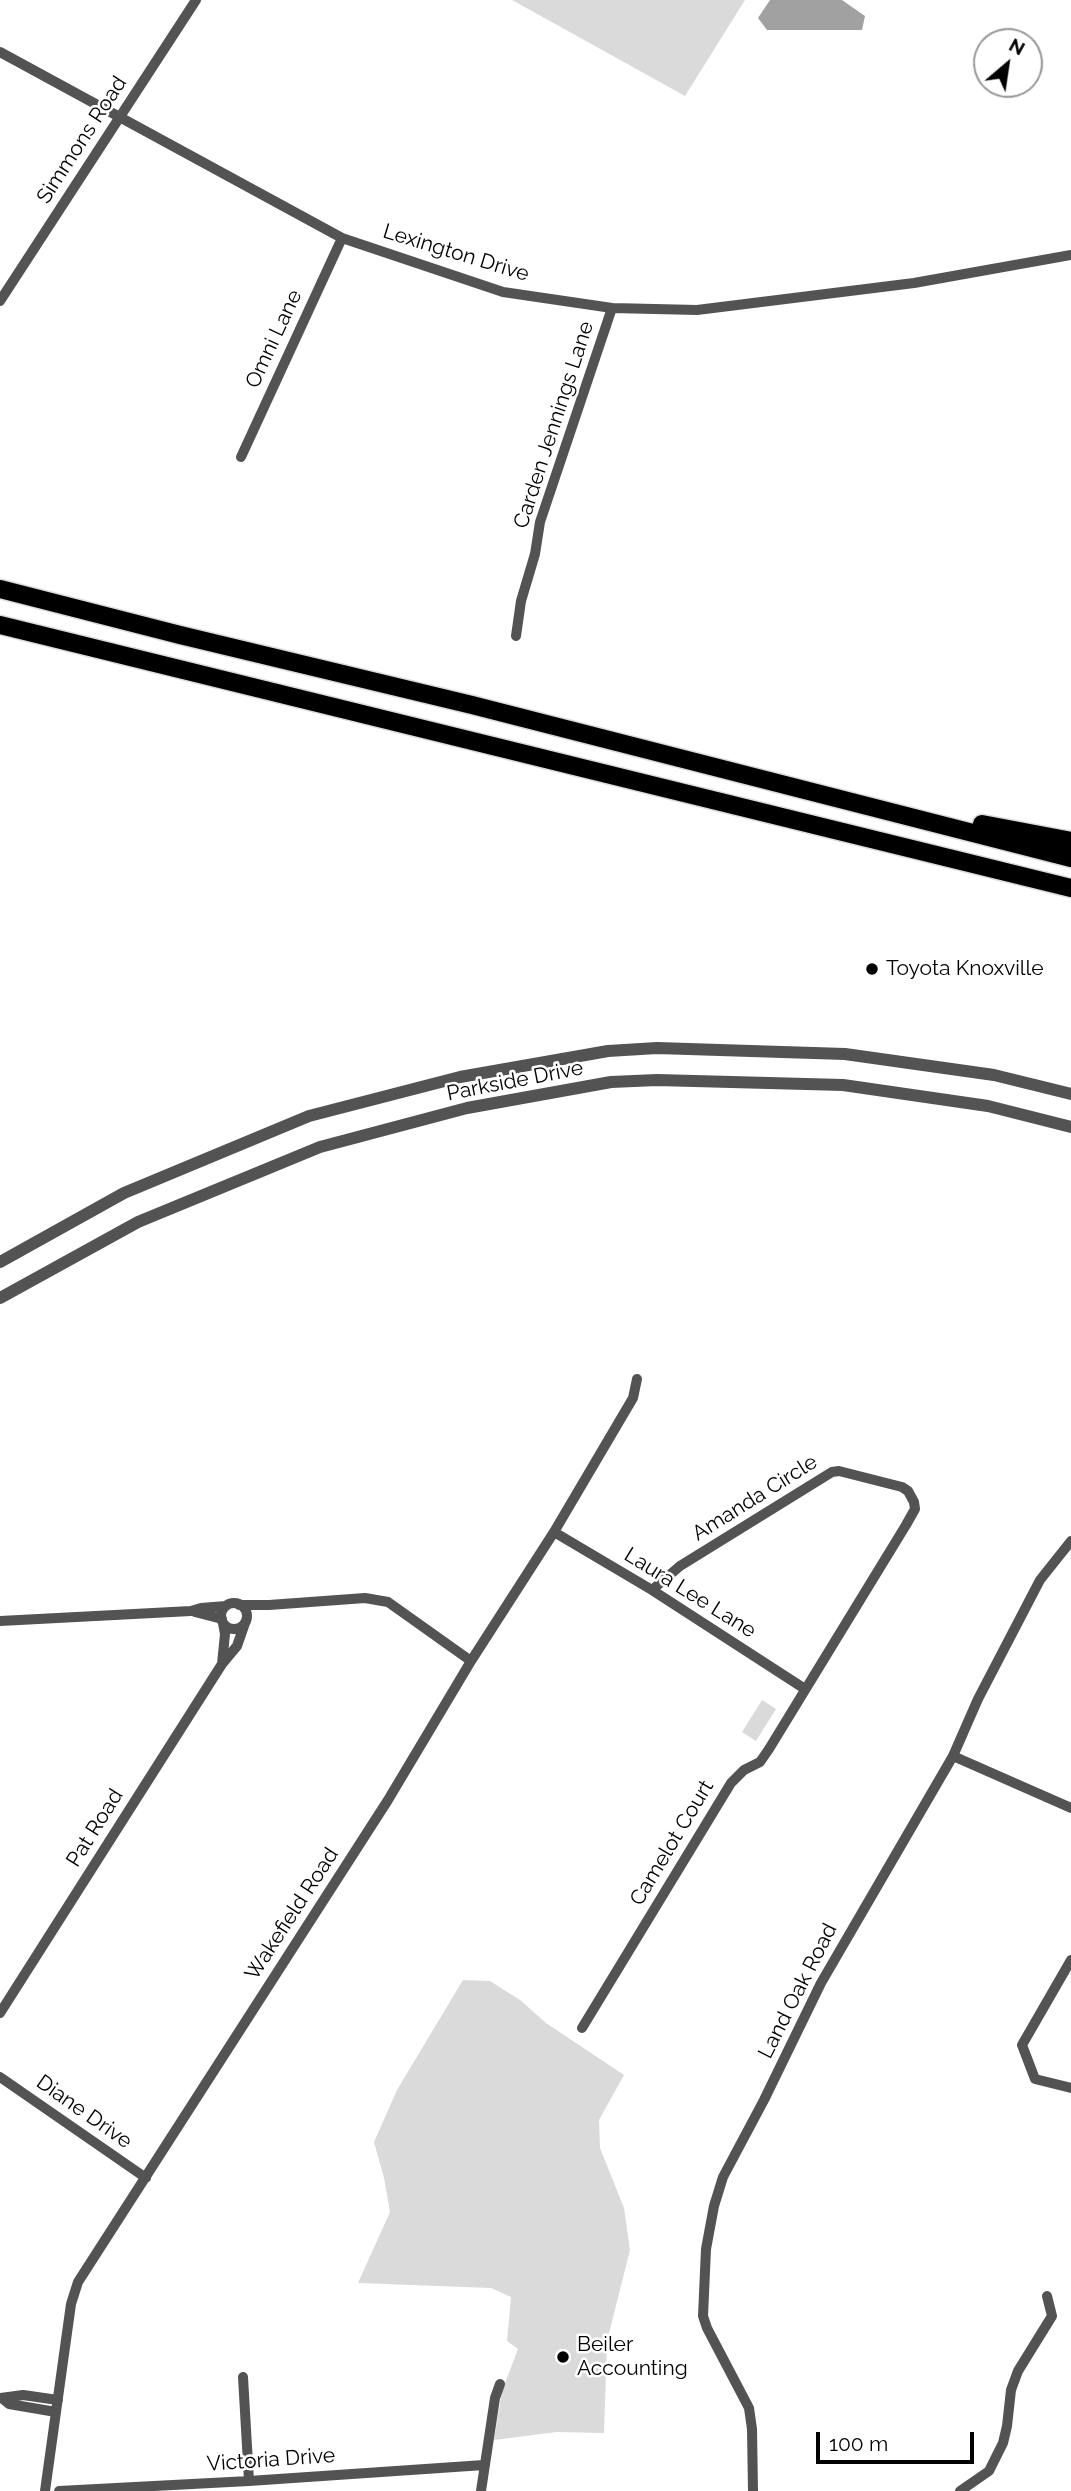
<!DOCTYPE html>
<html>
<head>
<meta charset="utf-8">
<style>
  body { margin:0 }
  #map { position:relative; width:1071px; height:2491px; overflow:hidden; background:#fff; font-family:Raleway,sans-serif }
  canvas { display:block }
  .north { position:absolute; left:973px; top:28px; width:70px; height:70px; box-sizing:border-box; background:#fff; border:2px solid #999; border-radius:50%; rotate:29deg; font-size:19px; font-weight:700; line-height:28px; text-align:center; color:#000 }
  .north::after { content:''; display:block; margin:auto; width:24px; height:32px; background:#000; clip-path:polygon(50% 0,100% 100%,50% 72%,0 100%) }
  .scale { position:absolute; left:816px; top:2432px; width:158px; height:32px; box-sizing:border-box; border:4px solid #000; border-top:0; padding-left:9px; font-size:21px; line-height:24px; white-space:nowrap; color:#000; -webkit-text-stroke:5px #fff; paint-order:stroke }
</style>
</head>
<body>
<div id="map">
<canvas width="1071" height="2491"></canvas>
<div class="north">N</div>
<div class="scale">100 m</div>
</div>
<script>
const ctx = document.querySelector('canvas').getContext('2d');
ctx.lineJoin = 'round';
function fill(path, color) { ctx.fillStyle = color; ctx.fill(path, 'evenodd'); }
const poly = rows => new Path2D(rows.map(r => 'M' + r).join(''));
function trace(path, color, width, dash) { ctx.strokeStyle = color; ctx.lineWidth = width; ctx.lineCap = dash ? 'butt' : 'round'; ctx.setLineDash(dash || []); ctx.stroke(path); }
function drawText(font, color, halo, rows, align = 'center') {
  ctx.font = font + ' Raleway,sans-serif'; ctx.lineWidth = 5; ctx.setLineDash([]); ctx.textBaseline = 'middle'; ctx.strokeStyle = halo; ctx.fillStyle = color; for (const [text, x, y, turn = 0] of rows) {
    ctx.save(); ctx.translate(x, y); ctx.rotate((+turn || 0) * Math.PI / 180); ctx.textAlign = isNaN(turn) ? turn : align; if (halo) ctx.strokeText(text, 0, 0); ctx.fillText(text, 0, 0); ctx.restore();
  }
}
const green = poly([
  [512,0,745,0,685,96],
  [762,1700,776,1709,756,1741,742,1732],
  [463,1980,490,1981,520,2000,546,2023,624,2075,599,2120,600,2148,624,2208,630,2250,607,2341,604,2433,557,2432,494,2440,502,2391,518,2349,507,2341,511,2297,491,2288,358,2283,390,2212,384,2178,374,2142,397,2090]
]);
const water = poly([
  [770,0,842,0,865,16,862,30,767,30,758,18]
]);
const minor = poly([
  [0,52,342,238,503,292,612,308,697,310,914,283,1071,255],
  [0,301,196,0],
  [241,457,342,238],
  [516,636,521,601,535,554,540,522,612,308],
  [554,1532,652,1590,805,1689],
  '221 1616a13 13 0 1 1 26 0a13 13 0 1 1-26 0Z',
  [239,1605,269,1605,365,1598,388,1602,471,1661],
  [195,1612,222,1619],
  [0,1621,191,1611,201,1608,226,1606],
  [222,1664,225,1634,223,1623],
  [953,1756,1071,1808],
  [1071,1960,1022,2045,1035,2079,1071,2088],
  [0,2013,222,1664,237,1646,245,1623],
  [582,2028,731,1783,744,1770,760,1762,769,1749,906,1525,915,1509,914,1502,908,1491,902,1487,839,1471,832,1472,680,1566,652,1590],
  [0,2077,146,2178],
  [243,2377,249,2481],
  [0,2398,23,2395,58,2400],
  [3,2399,9,2404,56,2412],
  [45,2491,71,2304,78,2282,388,1800,471,1661,554,1532,633,1398,637,1379],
  [59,2491,249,2481,484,2465],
  [481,2491,495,2398,500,2384],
  [753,2491,752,2429,749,2408,707,2328,703,2316,706,2249,714,2206,723,2177,764,2100,821,1983,953,1756,978,1699,1040,1580,1071,1541],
  [960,2491,989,2471,1003,2443,1007,2426,1011,2390,1018,2371,1052,2316,1047,2296]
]);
const tertiary = poly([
  [0,1262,124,1193,309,1116,460,1077,608,1051,657,1048,845,1054,994,1075,1071,1094],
  [0,1298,138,1222,320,1147,467,1108,611,1082,657,1080,843,1085,988,1106,1071,1127]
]);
const motorway = poly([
  [0,589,180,635,472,705,1071,858],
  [0,625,1071,888],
  [982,824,1071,841]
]);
const markers = [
  [872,969,7,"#000"],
  [563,2357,7,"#000"]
];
const streetNames = [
  ["Simmons Road",82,140,-57],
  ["Lexington Drive",456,253,17],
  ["Omni Lane",274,339,-65],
  ["Carden Jennings Lane",554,425,-72],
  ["Parkside Drive",515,1081,-11],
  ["Amanda Circle",755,1498,-32],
  ["Laura Lee Lane",690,1593,32],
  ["Pat Road",95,1828,-58],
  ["Camelot Court",672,1843,-59],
  ["Wakefield Road",292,1914,-57],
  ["Land Oak Road",798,1991,-63],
  ["Diane Drive",84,2112,35],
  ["Victoria Drive",271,2460,-4]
];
const poiNames = [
  ["Toyota Knoxville",886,969],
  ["Beiler",577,2345],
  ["Accounting",577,2369]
];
fill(green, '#dadada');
fill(water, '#a1a1a1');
trace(motorway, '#dbdbdb', 21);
trace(minor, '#535353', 10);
trace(tertiary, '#535353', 12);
trace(motorway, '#000', 18);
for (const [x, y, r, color] of markers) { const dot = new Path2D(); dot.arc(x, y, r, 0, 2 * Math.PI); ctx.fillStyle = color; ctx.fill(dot); trace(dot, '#fff', 2.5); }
drawText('21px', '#000', '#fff', streetNames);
drawText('21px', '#000', '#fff', poiNames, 'left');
</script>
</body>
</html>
